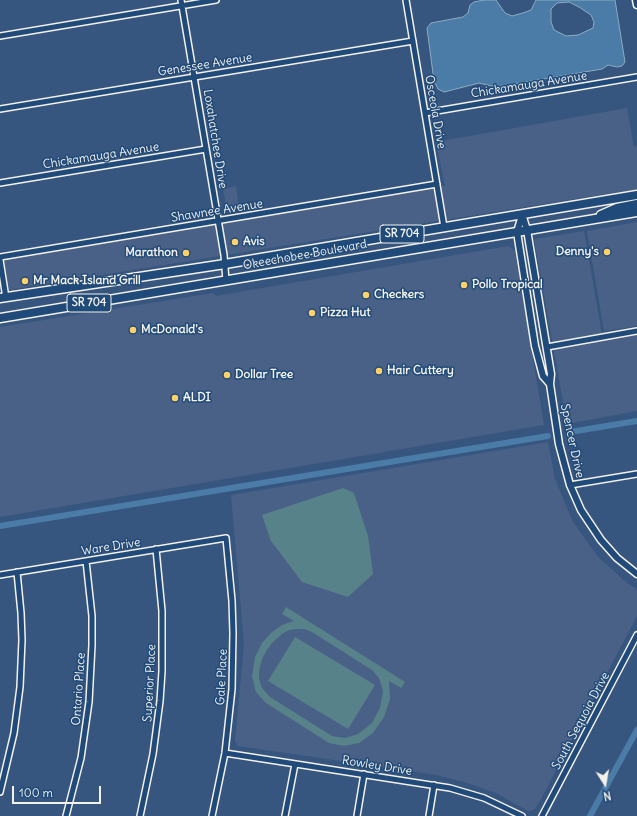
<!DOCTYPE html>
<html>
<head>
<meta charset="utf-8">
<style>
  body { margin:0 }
  #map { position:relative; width:637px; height:816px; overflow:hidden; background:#365680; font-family:Delius,sans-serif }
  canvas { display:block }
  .north { position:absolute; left:585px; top:764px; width:40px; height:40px; -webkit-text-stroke:3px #1f4a7a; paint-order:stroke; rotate:169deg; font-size:11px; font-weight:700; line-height:16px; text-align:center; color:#f4f1e8 }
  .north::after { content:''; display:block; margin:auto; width:14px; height:18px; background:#f4f1e8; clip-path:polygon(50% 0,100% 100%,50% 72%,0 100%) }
  .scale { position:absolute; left:12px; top:786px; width:89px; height:18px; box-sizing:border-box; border:2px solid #f4f1e8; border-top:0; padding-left:5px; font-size:12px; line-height:14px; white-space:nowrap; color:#f4f1e8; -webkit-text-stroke:3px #1f4a7a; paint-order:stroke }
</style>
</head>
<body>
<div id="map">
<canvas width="637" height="816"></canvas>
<div class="north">N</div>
<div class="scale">100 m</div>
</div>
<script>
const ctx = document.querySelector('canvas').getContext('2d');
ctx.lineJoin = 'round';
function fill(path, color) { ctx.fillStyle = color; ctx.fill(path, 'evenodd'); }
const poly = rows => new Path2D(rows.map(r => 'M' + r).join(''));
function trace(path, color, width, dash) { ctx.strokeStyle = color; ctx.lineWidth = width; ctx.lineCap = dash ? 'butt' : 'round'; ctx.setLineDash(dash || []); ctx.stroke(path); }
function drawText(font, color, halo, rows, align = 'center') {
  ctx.font = font + ' Delius,sans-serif'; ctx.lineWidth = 3; ctx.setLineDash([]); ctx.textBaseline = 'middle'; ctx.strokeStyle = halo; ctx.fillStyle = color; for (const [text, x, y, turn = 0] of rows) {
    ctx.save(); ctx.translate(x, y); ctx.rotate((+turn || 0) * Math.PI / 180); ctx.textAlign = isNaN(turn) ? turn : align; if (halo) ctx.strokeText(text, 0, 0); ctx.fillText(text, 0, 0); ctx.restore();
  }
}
const built = poly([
  [627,108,634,147,637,146,637,189,8,290,3,259,445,186,436,142],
  [236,186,239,208,227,210,223,189],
  [637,222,637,326,604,331,587,231],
  [584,231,603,340,637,335,637,411,567,424,534,239],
  [508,246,515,251,544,425,0,517,0,327,213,293,216,296],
  [548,442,555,479,573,522,598,557,627,583,637,589,637,616,540,801,534,810,528,811,496,793,464,782,436,775,238,746,235,741,244,645,231,495]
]);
const green = poly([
  [343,488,354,493,368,536,373,574,348,597,302,582,271,541,262,515],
  [286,607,405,682,401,688,389,681,390,699,384,717,373,733,359,743,344,746,329,743,266,703,256,692,252,677,255,657,262,643,271,633,282,625,294,621,282,614],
  [297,629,304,629,312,632,372,670,379,678,383,691,380,708,372,723,358,734,345,738,332,736,270,697,262,688,259,679,259,671,262,659,267,650,272,643,282,634,289,630],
  [295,637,375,685,348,729,268,681]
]);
const water = poly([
  [484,0,496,0,505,13,512,16,523,13,531,10,536,0,615,0,625,62,622,66,617,67,608,65,602,69,496,87,479,83,444,92,438,89,434,81,427,28,431,23,463,17,468,13,470,5,474,2,484,0],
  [569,2,579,7,591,15,594,22,593,28,578,35,566,36,554,30,551,22,551,9,557,3,569,2]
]);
const canal = poly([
  [570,432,637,421],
  [0,526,548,436],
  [590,816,637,730]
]);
const minor = poly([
  [181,0,224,255,226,281],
  [406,0,444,227],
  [0,36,216,0],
  [0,109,413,41],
  [425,113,637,77],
  [0,183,206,149],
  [0,257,437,184],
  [0,260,6,298],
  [547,347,637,331],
  [570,485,637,474],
  [0,575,226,538,232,601,233,633,232,689,225,753,212,816],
  [225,753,450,788,484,798,522,816],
  [0,792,14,733,20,687,22,640,21,613,17,572],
  [66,816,81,758,89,702,92,645,92,616,86,561],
  [140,816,153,754,160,701,162,671,162,611,156,549],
  [285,816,295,764],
  [357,816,364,774],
  [429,816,434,785],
  [542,816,637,635]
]);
const tertiary = poly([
  [636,0,637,5],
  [522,214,527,230,551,374,550,384,559,444,570,485,581,510,601,540,617,558,637,574],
  [522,215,517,232,535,346,543,376,550,384]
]);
const primary = poly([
  [601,215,617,208,637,204],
  [0,298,225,264,637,195],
  [0,318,637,212]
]);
const markers = [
  [235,242,4,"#ffd166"],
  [607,252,4,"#ffd166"],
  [186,253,4,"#ffd166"],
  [25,281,4,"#ffd166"],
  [464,285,4,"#ffd166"],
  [366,295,4,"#ffd166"],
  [312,313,4,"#ffd166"],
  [133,330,4,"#ffd166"],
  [379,371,4,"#ffd166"],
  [227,375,4,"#ffd166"],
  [175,398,4,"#ffd166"]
];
const shields = [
  [402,234,44],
  [89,303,44]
];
const shieldNames = [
  ["SR 704",402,234],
  ["SR 704",89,303]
];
const streetNames = [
  ["Genessee Avenue",205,65,-9],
  ["Chickamauga Avenue",529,85,-9],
  ["Osceola Drive",435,112,80],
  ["Loxahatchee Drive",215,139,81],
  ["Chickamauga Avenue",101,156,-9],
  ["Shawnee Avenue",217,211,-9],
  ["Okeechobee Boulevard",305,255,-10],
  ["Spencer Drive",572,441,78],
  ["Ware Drive",111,547,-9],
  ["Gale Place",222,677,-87],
  ["Superior Place",150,683,-87],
  ["Ontario Place",79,689,-86],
  ["South Sequoia Drive",581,721,-62],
  ["Rowley Drive",377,766,9]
];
const poiNames = [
  ["Avis",243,242],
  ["Denny's",599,252,"right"],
  ["Marathon",178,253,"right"],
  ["Mr Mack Island Grill",33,281],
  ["Pollo Tropical",472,285],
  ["Checkers",374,295],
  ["Pizza Hut",320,313],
  ["McDonald's",141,330],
  ["Hair Cuttery",387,371],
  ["Dollar Tree",235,375],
  ["ALDI",183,398]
];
fill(built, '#496186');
fill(green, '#588289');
fill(water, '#4a7ca7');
trace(water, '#8eabc1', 1);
trace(canal, '#4a7ca7', 6);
trace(minor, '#f4f1e8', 8);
trace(tertiary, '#f4f1e8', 9);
trace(primary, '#f4f1e8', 11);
trace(minor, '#1f4a7a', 5);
trace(tertiary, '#1f4a7a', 6);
trace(primary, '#1f4a7a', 8);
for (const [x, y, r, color] of markers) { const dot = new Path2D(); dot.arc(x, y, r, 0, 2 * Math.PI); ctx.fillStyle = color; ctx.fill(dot); trace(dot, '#1f4a7a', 1.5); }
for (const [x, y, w] of shields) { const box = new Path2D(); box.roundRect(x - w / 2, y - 9, w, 18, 3); ctx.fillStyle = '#1f4a7a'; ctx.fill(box); trace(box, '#f4f1e8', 1); }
drawText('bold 11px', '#f4f1e8', null, shieldNames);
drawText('12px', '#f4f1e8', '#1f4a7a', streetNames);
drawText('bold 12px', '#f4f1e8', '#1f4a7a', poiNames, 'left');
</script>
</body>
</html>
